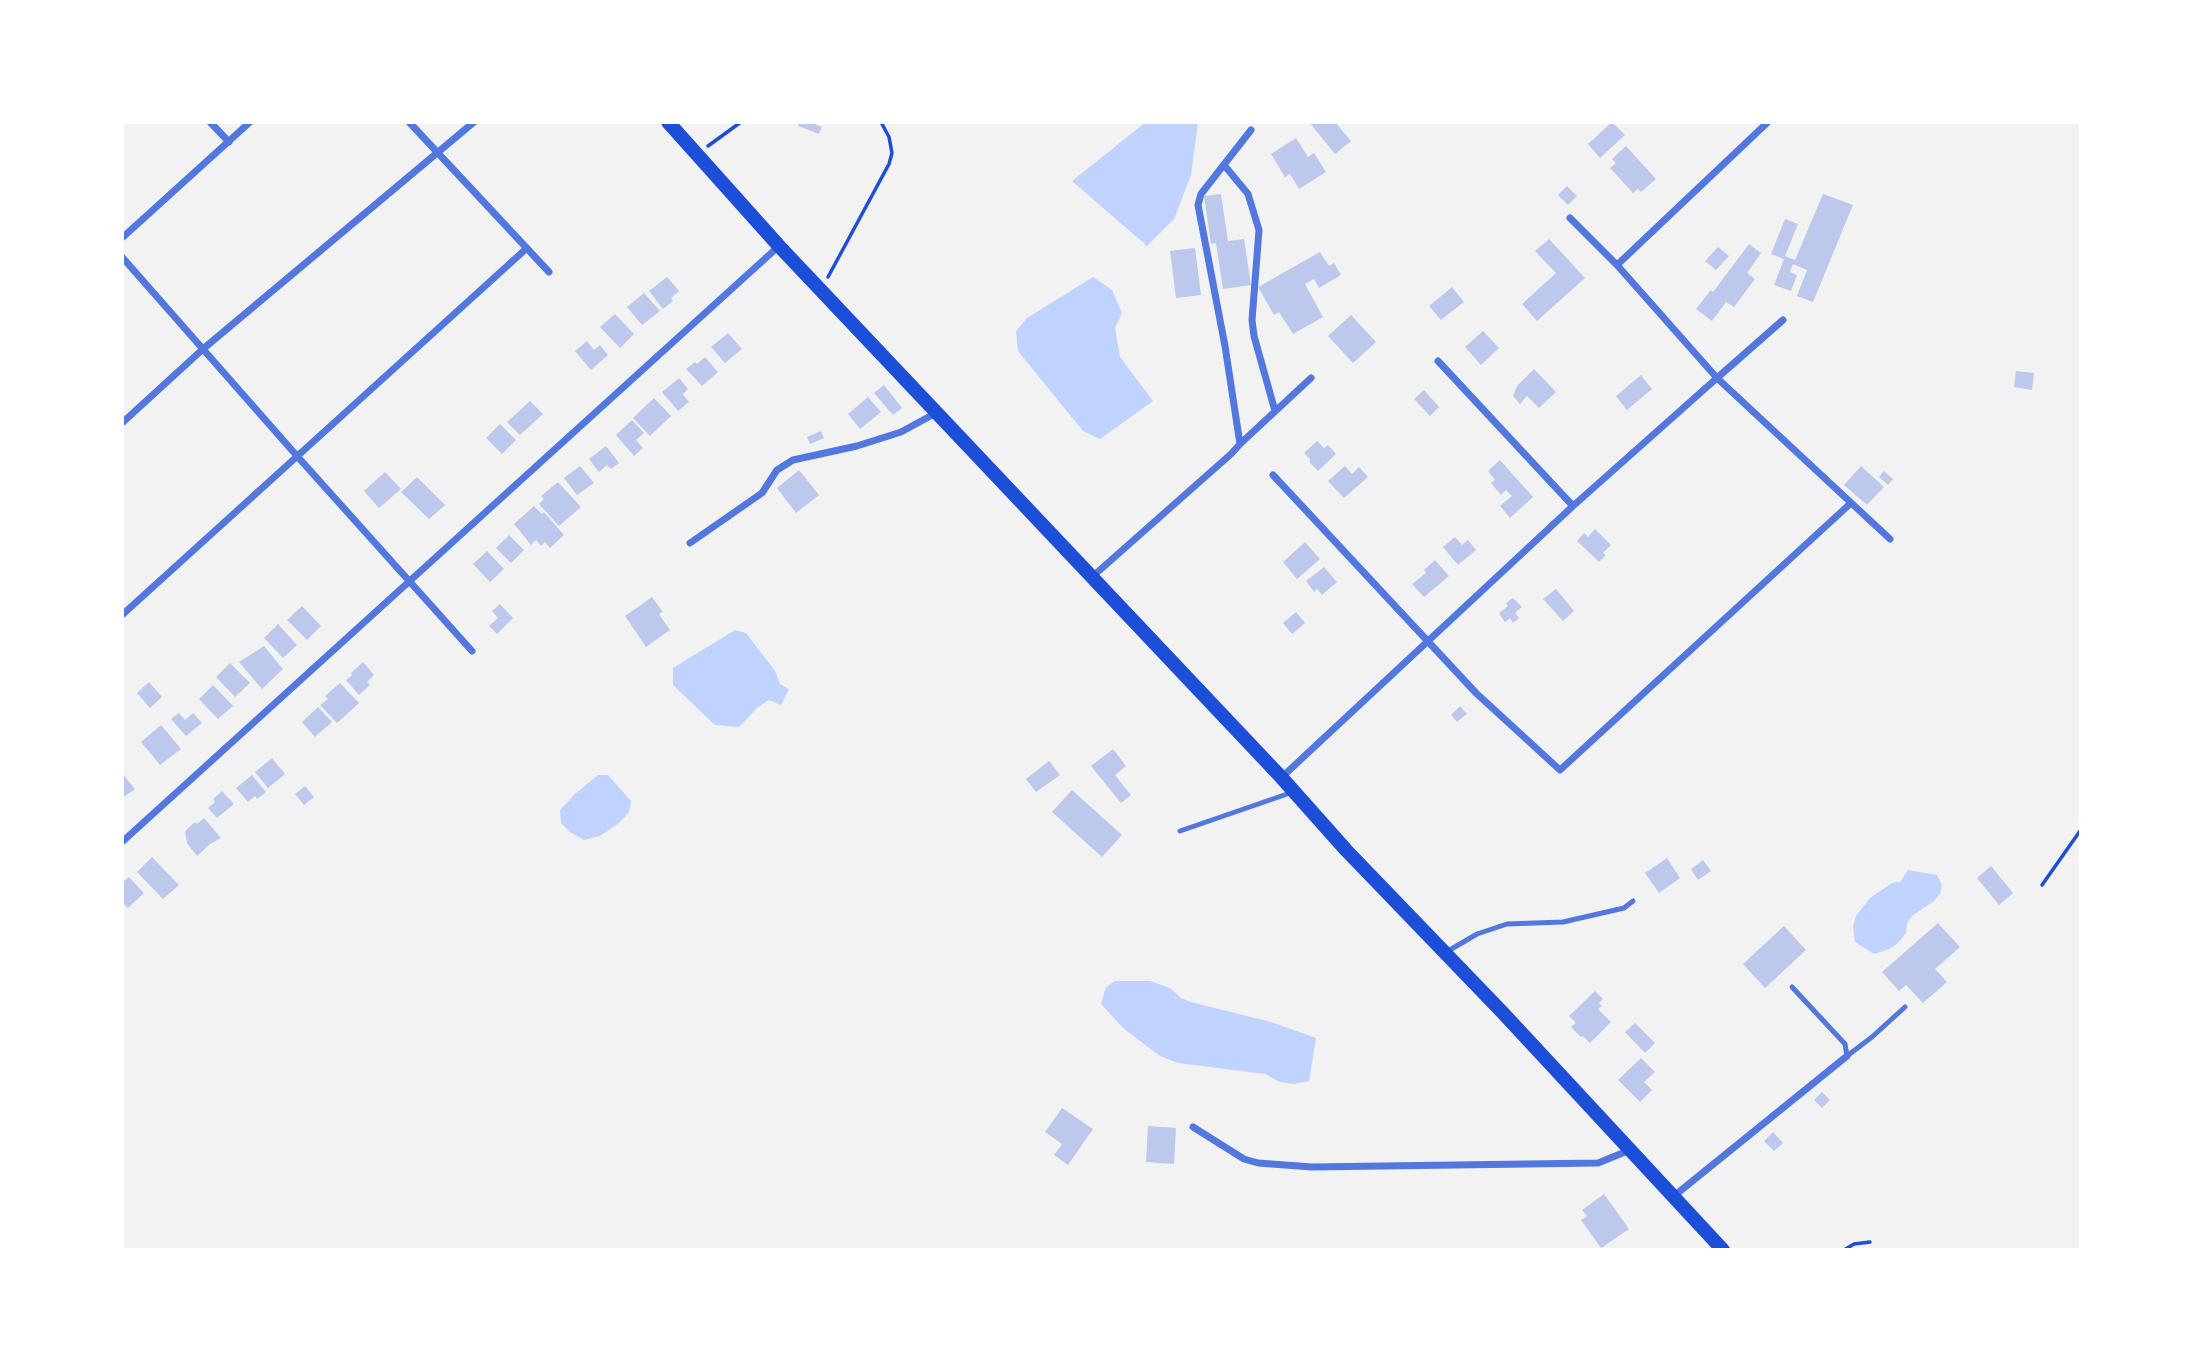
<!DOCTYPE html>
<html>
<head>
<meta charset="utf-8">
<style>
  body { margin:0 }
  #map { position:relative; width:2203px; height:1372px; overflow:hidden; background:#f2f2f2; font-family:"DM Sans",sans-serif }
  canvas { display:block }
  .frame { position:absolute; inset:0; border:124px solid #fff; pointer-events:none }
</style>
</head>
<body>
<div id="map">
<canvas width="2203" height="1372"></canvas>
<div class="frame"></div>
</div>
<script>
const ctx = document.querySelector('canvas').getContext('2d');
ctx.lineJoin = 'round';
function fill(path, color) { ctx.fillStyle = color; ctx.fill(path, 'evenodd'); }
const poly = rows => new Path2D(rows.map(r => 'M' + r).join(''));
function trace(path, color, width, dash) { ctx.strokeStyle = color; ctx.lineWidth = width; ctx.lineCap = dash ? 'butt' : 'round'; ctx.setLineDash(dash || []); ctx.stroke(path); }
const water = poly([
  [1146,122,1198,123,1191,175,1174,219,1147,246,1072,181],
  [1093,277,1112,290,1122,313,1115,328,1120,357,1153,401,1100,439,1083,431,1018,351,1016,331,1027,318],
  [735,630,746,633,775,671,780,684,789,689,781,705,769,700,758,707,739,727,715,725,673,685,673,668],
  [598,775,608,775,631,801,629,812,619,823,600,836,584,840,570,832,561,823,560,810,575,794],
  [1908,870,1937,875,1942,885,1940,894,1934,901,1913,915,1907,923,1906,933,1897,944,1889,949,1874,954,1855,942,1853,926,1856,916,1870,898,1892,883,1900,882],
  [1115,981,1150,981,1170,988,1181,998,1191,1002,1271,1022,1316,1038,1309,1081,1294,1084,1280,1082,1265,1074,1178,1063,1160,1056,1123,1028,1101,1004,1106,987]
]);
const building = poly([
  [799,122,810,122,822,127,819,134,798,126],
  [1309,122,1335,122,1351,141,1335,154],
  [1612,122,1625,135,1600,158,1588,144],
  [1296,138,1308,157,1314,153,1326,172,1299,189,1290,174,1285,177,1271,154],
  [1626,146,1656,179,1641,192,1638,189,1633,193,1610,168,1616,163,1612,159],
  [1567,186,1577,196,1568,205,1558,195],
  [1221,194,1228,241,1244,239,1251,285,1223,289,1216,243,1211,244,1204,196],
  [1823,194,1853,205,1813,302,1797,296,1807,270,1793,264,1790,272,1797,275,1791,291,1774,285,1784,259,1771,254,1785,219,1798,224,1785,256,1795,260],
  [1549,239,1585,278,1537,321,1522,304,1556,273,1535,251],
  [1749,244,1761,253,1747,273,1755,279,1734,307,1726,302,1712,321,1696,309,1711,290,1713,292],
  [1718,247,1729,256,1716,270,1705,261],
  [1195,248,1201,295,1176,298,1170,251],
  [1320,252,1329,266,1334,263,1341,275,1319,288,1314,279,1305,284,1323,317,1293,334,1279,312,1274,315,1258,287],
  [667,277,679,291,671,298,673,301,663,309,649,291],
  [1452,287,1464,302,1441,320,1429,306],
  [644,293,660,311,642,325,627,307],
  [615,314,634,334,620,348,600,327],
  [1351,315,1376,342,1353,363,1328,336],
  [1483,331,1499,348,1481,365,1465,347],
  [728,333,742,349,725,363,711,347],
  [587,341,594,350,600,345,608,355,591,370,575,351],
  [705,357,718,372,702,386,686,369,695,362,697,364],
  [1534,369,1556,392,1539,408,1527,396,1520,404,1513,396,1517,386],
  [2016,371,2034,373,2032,390,2014,387],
  [1641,375,1652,389,1627,410,1616,396],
  [679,378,688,389,683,394,689,402,678,411,662,392],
  [884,385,902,408,893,415,874,393],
  [1424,390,1439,407,1430,416,1414,399],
  [868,397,881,412,860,429,848,414],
  [654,398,671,416,650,436,633,418],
  [530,401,543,414,520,435,507,422],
  [632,420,644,433,636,440,643,448,634,456,616,435],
  [500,424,516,440,502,454,486,438],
  [821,431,824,438,810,444,807,437],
  [1317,441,1324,448,1328,445,1336,454,1318,471,1310,463,1310,459,1304,453],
  [606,446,619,463,611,469,607,465,599,472,589,459],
  [1500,460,1533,497,1510,518,1500,506,1512,496,1506,490,1501,495,1491,483,1495,480,1488,471],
  [580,466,594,483,577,495,564,478],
  [1345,466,1352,474,1359,467,1368,477,1344,498,1328,481],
  [1861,466,1884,487,1867,505,1844,485],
  [799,470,819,495,796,513,777,488],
  [1884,471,1893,479,1888,485,1879,477],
  [385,472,401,489,379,508,364,491],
  [417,477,445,505,429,519,401,492],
  [558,482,581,507,559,526,539,504,544,499,541,496],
  [534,506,542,514,544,512,564,535,550,548,545,542,541,546,536,540,531,545,514,524],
  [1595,529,1611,545,1603,553,1606,555,1599,562,1577,541,1584,533,1588,537],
  [509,535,524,550,511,563,496,548],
  [1455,537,1462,545,1468,540,1476,550,1458,565,1443,547],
  [1305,542,1320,559,1297,579,1283,562],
  [487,551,504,569,490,582,473,564],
  [1435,560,1449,576,1424,597,1412,584,1426,573,1424,570],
  [1324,567,1337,582,1322,595,1317,589,1314,592,1306,581],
  [1556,589,1574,611,1563,621,1543,599],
  [652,597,663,612,659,614,670,630,646,647,625,616],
  [1513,598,1522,607,1515,613,1519,618,1513,623,1510,618,1505,622,1499,613,1508,606,1506,603],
  [500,604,513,618,497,634,489,626,498,618,492,611],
  [302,606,321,626,307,640,287,620],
  [1296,612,1305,623,1292,634,1283,623],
  [278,624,297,645,283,658,264,638],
  [264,646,283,669,262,689,239,662],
  [363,662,374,675,367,682,370,685,359,695,346,680,352,675,351,673],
  [230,663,250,683,235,697,216,677],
  [149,682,162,697,150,708,137,693],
  [340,683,359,703,337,723,320,705,328,699,325,696],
  [213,685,233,706,218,719,199,699],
  [1460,706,1467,714,1457,722,1451,715],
  [318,707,332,722,315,737,302,722],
  [179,713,185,720,193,713,202,723,186,736,171,719],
  [161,725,181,749,160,765,141,742],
  [1113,749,1126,766,1115,775,1131,795,1121,803,1091,766],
  [272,758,285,774,268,788,255,772],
  [1049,761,1060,775,1036,792,1026,779],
  [122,773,135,789,122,798],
  [252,775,266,792,257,799,255,796,248,802,236,788],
  [305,786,314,797,304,805,295,794],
  [1072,790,1122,835,1102,857,1052,812],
  [222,791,234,804,217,818,208,808,215,802,213,799],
  [204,818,221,838,210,844,197,856,187,843,185,831,195,822,197,824],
  [152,857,179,885,163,899,137,872],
  [1667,858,1680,878,1659,893,1645,873],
  [1703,860,1711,871,1698,880,1691,869],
  [1991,866,2013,893,1999,905,1977,878],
  [129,877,144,893,128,908,122,902,122,883],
  [1938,923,1960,947,1935,969,1947,982,1923,1003,1906,985,1899,991,1882,972],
  [1784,926,1806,950,1765,988,1743,964],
  [1595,991,1603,999,1599,1003,1602,1006,1598,1009,1611,1022,1590,1043,1583,1036,1581,1037,1571,1027,1576,1023,1569,1016],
  [1635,1023,1655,1043,1645,1053,1625,1032],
  [1641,1058,1655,1072,1644,1082,1652,1090,1640,1102,1618,1080],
  [1822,1092,1830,1100,1822,1108,1814,1100],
  [1062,1108,1093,1129,1068,1165,1054,1155,1062,1144,1045,1132],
  [1148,1126,1176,1128,1174,1164,1146,1162],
  [1773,1132,1783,1143,1774,1151,1764,1141],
  [1604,1194,1629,1229,1601,1248,1581,1220,1587,1216,1582,1210]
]);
const path = poly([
  [708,146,741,122],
  [828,277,889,164,892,153,889,137,881,122],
  [2042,885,2080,831],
  [1844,1250,1854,1244,1870,1242]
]);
const service = poly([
  [1180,831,1293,792],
  [1448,951,1477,934,1507,924,1563,922,1624,908,1633,901],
  [1792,987,1845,1044,1847,1056,1872,1037,1905,1007]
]);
const minor = poly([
  [210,122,229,142],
  [409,122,549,272],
  [1224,165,1248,194,1259,230,1252,320,1254,336,1275,411],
  [1570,218,1617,265,1717,378,1783,320],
  [122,238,250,122],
  [122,257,297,456,472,651],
  [1617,265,1768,122],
  [1438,361,1573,506],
  [122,423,203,349,474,122],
  [1240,444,1311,378],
  [1273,475,1476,693,1560,770,1851,503],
  [690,543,762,493,777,470,793,460,857,446,901,432,936,413],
  [1092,577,1231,454,1240,444,1225,346,1198,205,1201,194,1251,130],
  [122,615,527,248],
  [1282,777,1573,506,1717,378,1890,539],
  [122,842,779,246],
  [1193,1127,1244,1159,1258,1163,1312,1167,1598,1163,1630,1150],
  [1674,1196,1847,1056]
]);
const secondary = poly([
  [668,122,779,246,1281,777,1346,850,1503,1013,1723,1250]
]);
fill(water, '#bfd3fe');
fill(building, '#bdc9ec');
trace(path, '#1d4ed8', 3.5);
trace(service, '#5277de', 5);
trace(minor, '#5277de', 7);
trace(secondary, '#1d4ed8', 14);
</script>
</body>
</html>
